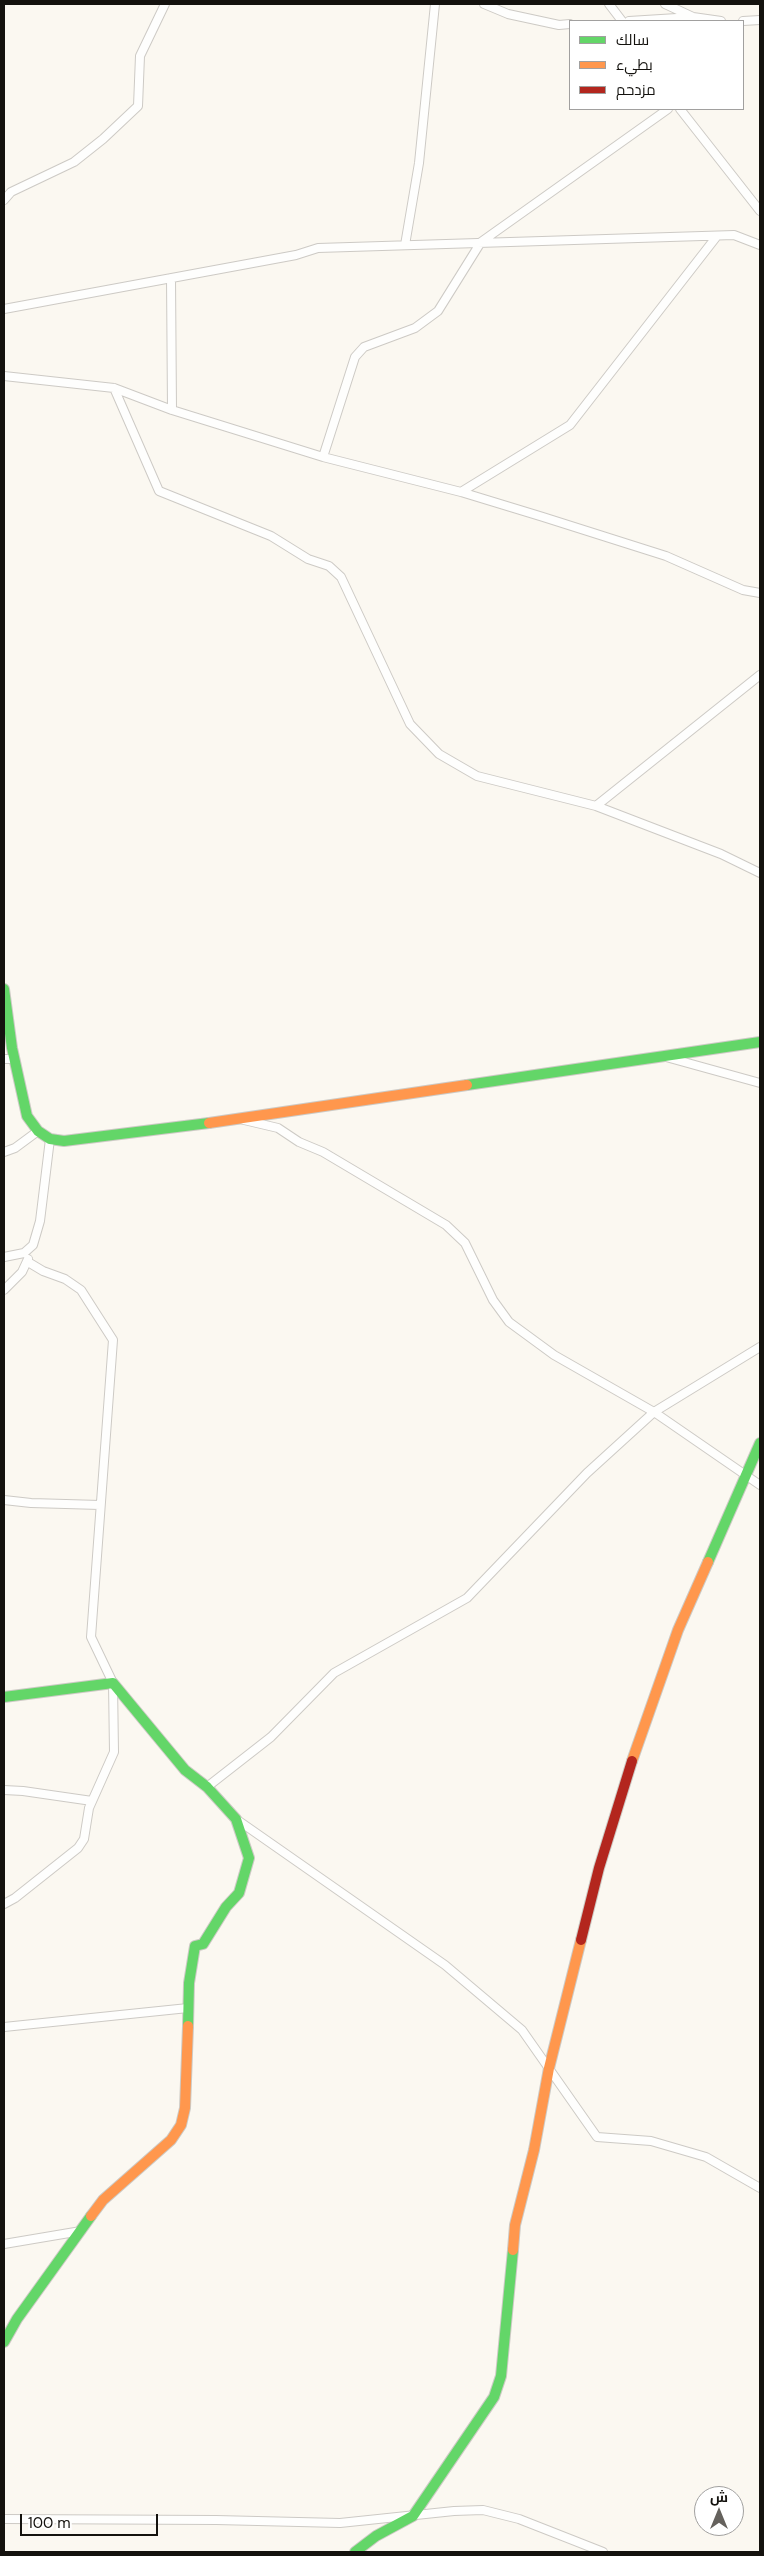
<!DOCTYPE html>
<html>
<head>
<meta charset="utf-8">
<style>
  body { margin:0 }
  #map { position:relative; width:764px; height:2556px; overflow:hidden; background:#fbf8f1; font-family:"DM Sans",Cairo,sans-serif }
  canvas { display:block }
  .frame { position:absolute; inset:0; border:5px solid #14120e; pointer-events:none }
  .legend { position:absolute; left:569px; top:20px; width:175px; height:90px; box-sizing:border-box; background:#fff; border:1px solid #a1a09f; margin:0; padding:6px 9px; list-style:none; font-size:15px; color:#14120e }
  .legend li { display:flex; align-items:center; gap:10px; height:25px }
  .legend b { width:25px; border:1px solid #a1a09f }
  .north { position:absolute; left:694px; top:2486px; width:50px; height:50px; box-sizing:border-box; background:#fff; border:1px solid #a1a09f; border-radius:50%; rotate:0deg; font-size:14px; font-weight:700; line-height:20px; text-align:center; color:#14120e }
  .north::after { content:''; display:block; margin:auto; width:18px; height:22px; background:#65625d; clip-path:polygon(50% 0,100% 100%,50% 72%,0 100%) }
  .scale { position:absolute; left:20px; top:2514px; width:138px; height:22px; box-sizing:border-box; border:2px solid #14120e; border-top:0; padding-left:6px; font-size:15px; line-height:18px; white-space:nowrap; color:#14120e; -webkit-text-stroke:4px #fff; paint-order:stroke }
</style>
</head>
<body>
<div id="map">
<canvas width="764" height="2556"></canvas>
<div class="frame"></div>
<ul class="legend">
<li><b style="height:6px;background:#63d668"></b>سالك</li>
<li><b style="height:6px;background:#ff974d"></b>بطيء</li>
<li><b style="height:6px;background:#b3261e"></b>مزدحم</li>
</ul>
<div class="north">ش</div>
<div class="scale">100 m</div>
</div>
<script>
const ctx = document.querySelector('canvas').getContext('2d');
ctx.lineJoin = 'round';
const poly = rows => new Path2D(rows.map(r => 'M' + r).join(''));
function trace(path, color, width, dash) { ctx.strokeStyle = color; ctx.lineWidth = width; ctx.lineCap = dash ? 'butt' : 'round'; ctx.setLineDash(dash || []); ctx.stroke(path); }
const street = poly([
  [484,4,508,14,559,25,570,24],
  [609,4,622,21],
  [665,4,693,17,721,21],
  [629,21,693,17],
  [743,21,760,20],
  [680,109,760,211],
  [4,200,11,192,74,162,103,139,138,106,140,56,165,4],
  [405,245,419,163,435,4],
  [171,278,172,410],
  [4,309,296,255,318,248,734,235,760,245],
  [4,376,114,388,172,410,323,457,461,492,543,517,666,556,743,590,760,593],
  [114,388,159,491,271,536,308,559,329,566,341,577,410,724,439,754,477,776,596,806,721,854,760,873],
  [323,457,355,357,364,347,415,328,438,311,481,242,668,109],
  [461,492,570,425,717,236],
  [596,806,760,675],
  [666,1057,760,1083],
  [4,1059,15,1059],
  [244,1120,278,1128,299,1142,323,1152,446,1225,465,1243,493,1300,509,1322,554,1355,654,1412,760,1485],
  [4,1152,15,1148,38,1131],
  [4,1257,24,1253,33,1245,40,1221,50,1139],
  [4,1290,22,1272,28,1259],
  [4,1500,31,1503,100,1505],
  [207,1787,271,1737,334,1673,467,1598,587,1473,654,1412,760,1347],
  [4,1790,23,1791,92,1801],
  [236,1819,445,1965,522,2030,597,2137,651,2141,706,2157,760,2188],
  [4,1904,15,1898,78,1848,84,1839,89,1808,114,1752,113,1683,91,1637,113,1340,81,1290,65,1279,43,1271,28,1262],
  [4,2027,188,2008],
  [4,2244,81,2231],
  [4,2519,216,2520,340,2523,454,2511,483,2510,519,2519,603,2552]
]);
const fast = poly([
  [4,989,12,1048,27,1116,38,1131,50,1139,64,1141,209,1123],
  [467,1085,760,1042],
  [708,1562,760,1443],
  [4,1697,113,1683,185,1770,207,1787,236,1819,249,1858,239,1893,226,1907,203,1944,195,1946,189,1983,188,2026],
  [4,2342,17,2319,91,2216],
  [355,2552,376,2536,413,2516,494,2397,501,2376,513,2250]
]);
const slow = poly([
  [209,1123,467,1085],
  [632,1761,678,1630,708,1562],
  [91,2216,103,2200,171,2140,181,2125,185,2108,188,2026],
  [513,2250,515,2225,534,2150,549,2068,581,1940]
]);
const jam = poly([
  [581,1940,599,1868,632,1761]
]);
trace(street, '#cdcac5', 10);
trace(fast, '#cdcac5', 12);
trace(slow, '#cdcac5', 12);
trace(jam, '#cdcac5', 12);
trace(street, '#fefefd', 8);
trace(fast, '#63d668', 10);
trace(slow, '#ff974d', 10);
trace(jam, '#b3261e', 10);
</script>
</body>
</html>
